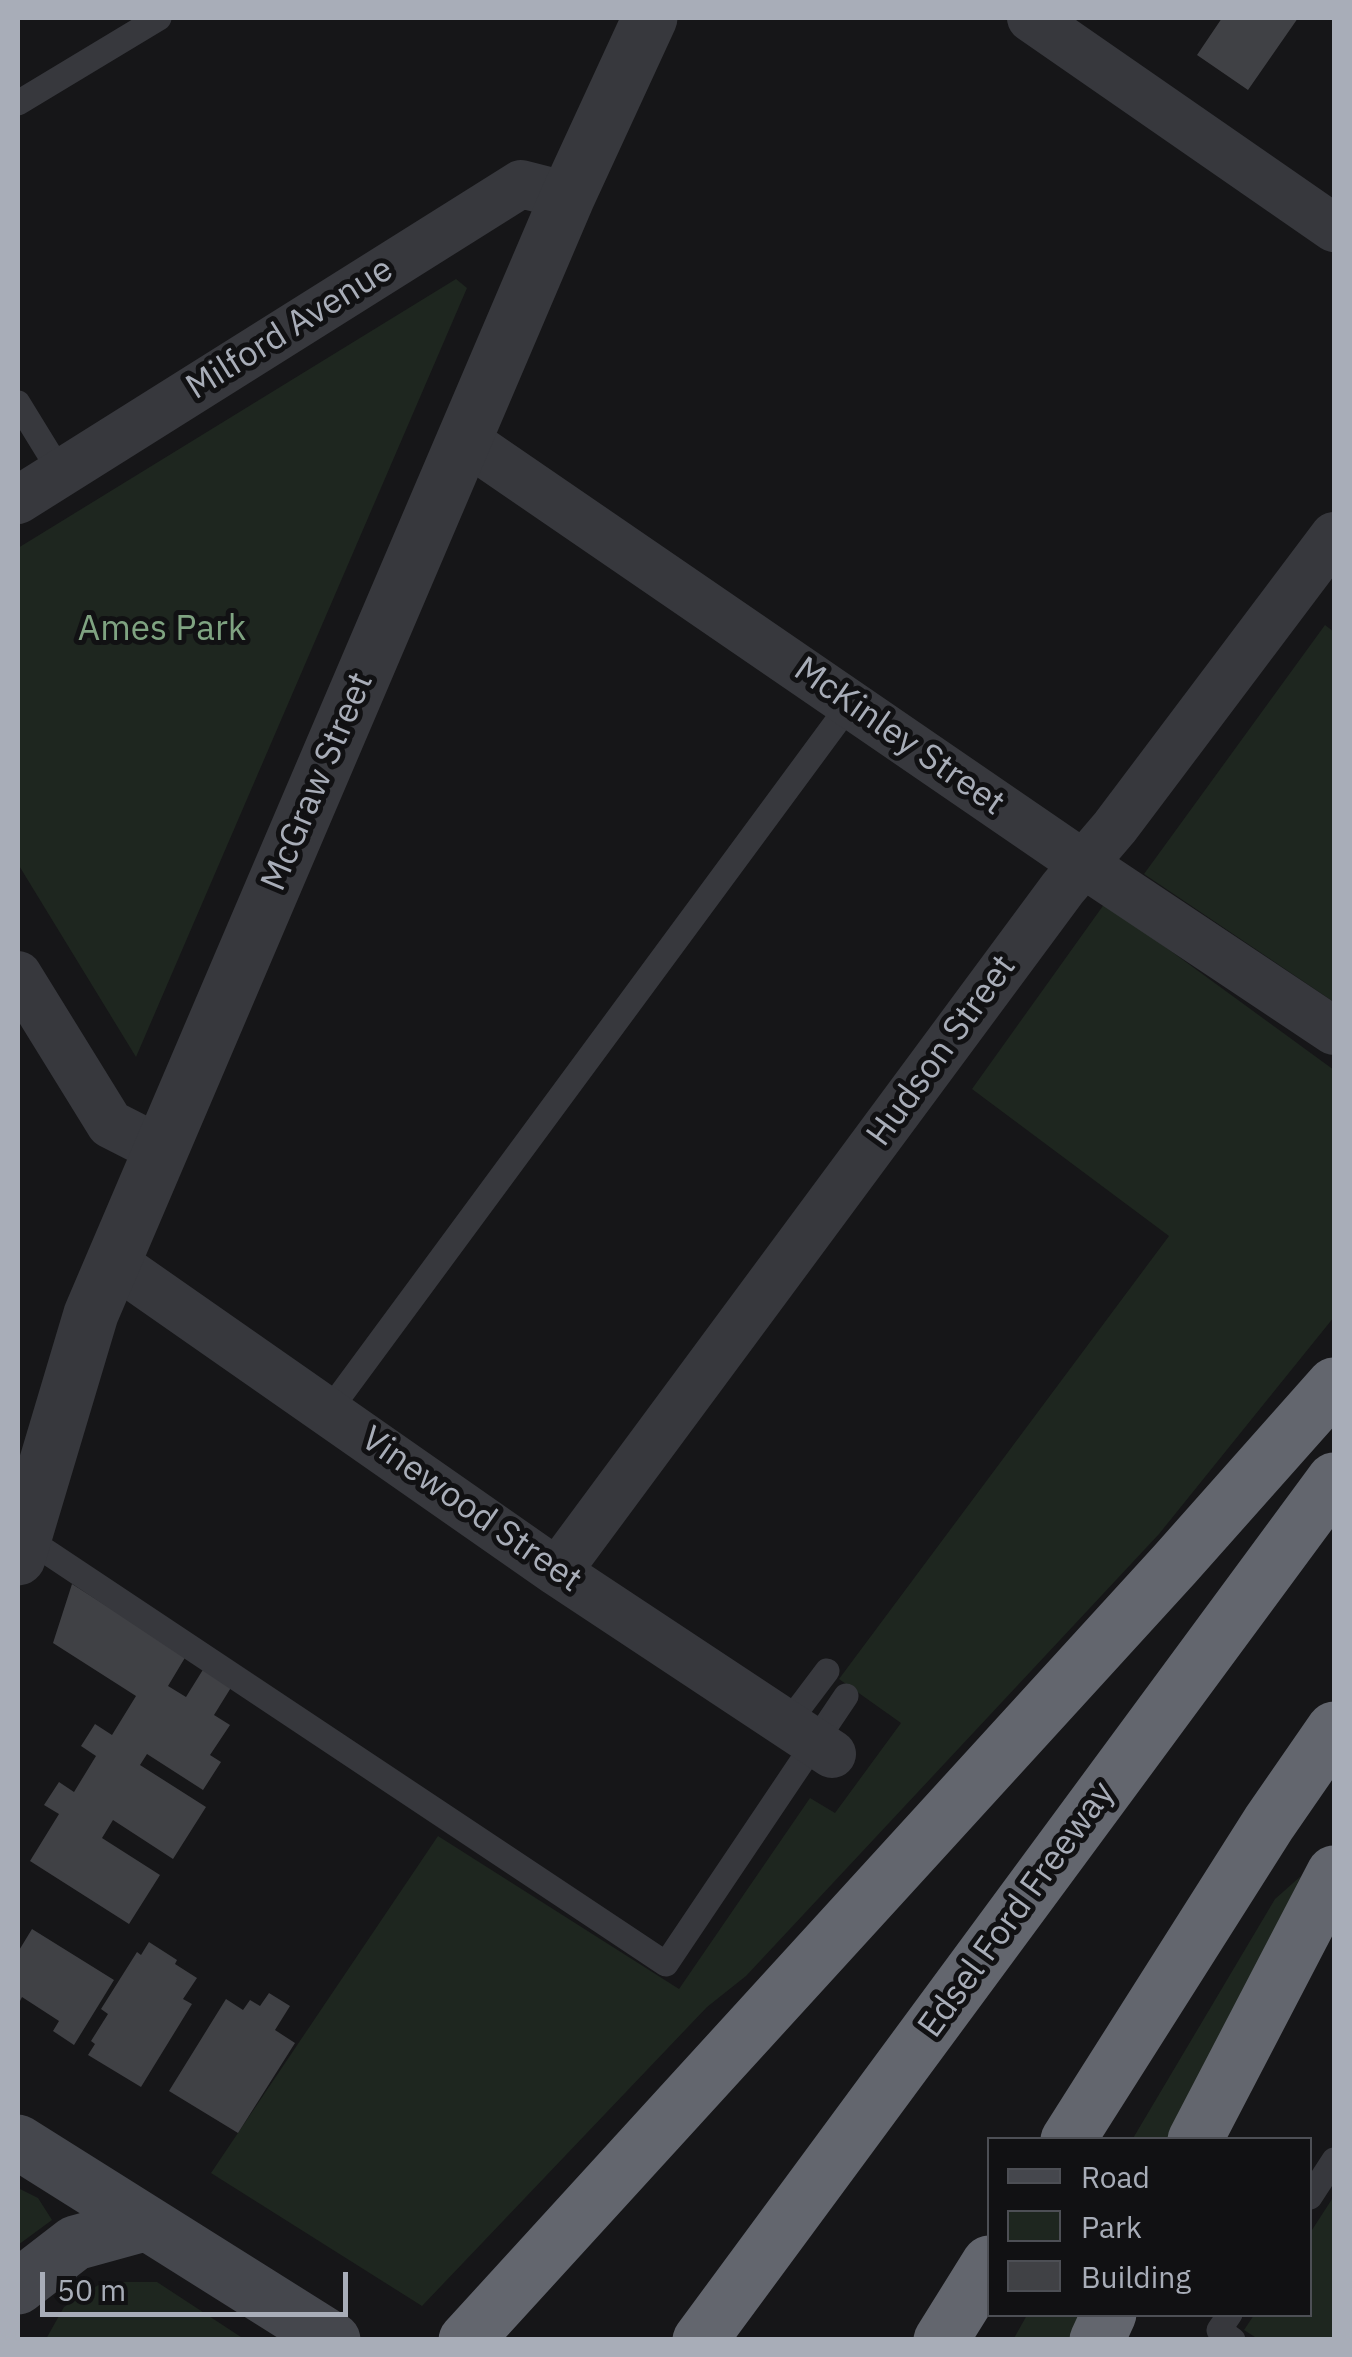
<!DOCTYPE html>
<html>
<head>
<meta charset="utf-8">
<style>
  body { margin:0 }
  #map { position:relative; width:1352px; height:2357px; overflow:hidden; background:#161618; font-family:"IBM Plex Sans",sans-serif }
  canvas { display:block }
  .frame { position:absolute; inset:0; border:20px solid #a8adb8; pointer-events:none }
  .legend { position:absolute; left:987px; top:2137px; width:325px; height:180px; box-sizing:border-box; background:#111113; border:2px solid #4d4f55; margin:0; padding:12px 18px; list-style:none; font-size:30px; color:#a8adb8 }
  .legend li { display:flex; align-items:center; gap:20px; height:50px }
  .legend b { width:50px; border:2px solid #4d4f55 }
  .scale { position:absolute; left:40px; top:2272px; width:308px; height:45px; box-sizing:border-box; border:5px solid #a8adb8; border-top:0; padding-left:12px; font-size:30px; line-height:35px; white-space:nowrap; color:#a8adb8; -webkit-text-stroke:8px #111113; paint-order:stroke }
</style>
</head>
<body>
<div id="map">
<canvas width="1352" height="2357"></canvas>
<div class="frame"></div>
<ul class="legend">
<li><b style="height:12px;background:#45474d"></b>Road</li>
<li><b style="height:28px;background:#1e261f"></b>Park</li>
<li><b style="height:28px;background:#404145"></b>Building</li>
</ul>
<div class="scale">50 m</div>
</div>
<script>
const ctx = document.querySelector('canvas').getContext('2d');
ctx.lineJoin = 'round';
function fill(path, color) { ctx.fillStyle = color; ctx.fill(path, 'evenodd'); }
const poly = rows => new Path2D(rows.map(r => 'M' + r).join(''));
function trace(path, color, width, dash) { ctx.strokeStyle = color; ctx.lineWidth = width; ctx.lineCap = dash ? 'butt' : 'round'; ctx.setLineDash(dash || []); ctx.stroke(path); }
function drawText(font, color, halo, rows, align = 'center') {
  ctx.font = font + ' "IBM Plex Sans",sans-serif'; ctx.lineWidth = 10; ctx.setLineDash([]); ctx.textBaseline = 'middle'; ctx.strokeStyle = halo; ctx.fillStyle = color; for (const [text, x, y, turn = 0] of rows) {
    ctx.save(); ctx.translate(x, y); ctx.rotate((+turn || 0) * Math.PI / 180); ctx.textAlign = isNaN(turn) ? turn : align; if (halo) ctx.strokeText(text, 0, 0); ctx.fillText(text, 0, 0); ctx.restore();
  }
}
const green = poly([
  [456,279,467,288,136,1057,18,864,18,548],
  [1325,625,1334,632,1334,1002,1144,874],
  [1105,903,1334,1070,1334,1317,1159,1534,746,1976,707,2007,422,2306,211,2173,438,1836,679,1989,810,1798,835,1813,901,1723,839,1679,1169,1236,972,1089],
  [1301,1876,1173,2139,1132,2140,1275,1899],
  [18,2188,38,2198,52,2220,18,2245],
  [1334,2196,1334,2339,1258,2339,1244,2330,1254,2315,1310,2314,1310,2233],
  [103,2282,157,2282,244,2339,46,2339,64,2307],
  [1027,2315,1088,2315,1076,2339,1013,2340]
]);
const building = poly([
  [1222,18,1298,18,1248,90,1197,55],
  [72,1584,186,1656,168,1686,186,1697,204,1668,232,1686,214,1715,230,1725,210,1755,221,1762,203,1790,147,1754,140,1765,206,1807,173,1859,113,1820,102,1838,160,1875,129,1924,30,1861,59,1814,44,1805,59,1782,74,1792,96,1756,81,1746,95,1724,112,1735,136,1696,53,1643],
  [32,1929,114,1980,74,2045,53,2031,59,2021,22,1997,18,2005,18,1952],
  [149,1942,177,1960,175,1964,197,1978,183,1999,192,2004,141,2087,88,2055,95,2044,91,2041,108,2014,101,2009,137,1952,141,1955],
  [269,1993,290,2006,275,2030,295,2043,238,2133,169,2091,226,1999,243,2010,250,2000,260,2006]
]);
const service = poly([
  [18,103,159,18],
  [18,403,61,473],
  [328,1412,850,704],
  [23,1536,666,1964,846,1696],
  [787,1724,827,1671],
  [1310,2197,1334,2160],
  [1230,2314,1219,2330,1233,2340]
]);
const minor = poly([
  [1031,18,1334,228],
  [465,440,1082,863,1334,1031],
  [18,500,521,184,568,196],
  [18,975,110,1124,161,1150],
  [113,1262,557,1572,832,1754],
  [557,1572,1063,888,1115,827,1334,536]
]);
const tertiary = poly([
  [18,1558,91,1314,568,196,650,18]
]);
const secondary = poly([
  [18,2142,333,2340],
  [18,2287,75,2243,144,2224]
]);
const motorway = poly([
  [1068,2140,1269,1823,1334,1729],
  [1195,2140,1334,1873],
  [466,2340,1175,1564,1334,1385],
  [700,2340,1334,1480],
  [941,2340,989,2263],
  [1097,2340,1109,2314]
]);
const streetNames = [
  ["Milford Avenue",290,329,-32],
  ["McKinley Street",899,737,35],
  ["McGraw Street",318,782,-67],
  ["Hudson Street",942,1051,-54],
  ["Vinewood Street",471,1510,35],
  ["Edsel Ford Freeway",1017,1910,-54]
];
const parkNames = [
  ["Ames Park",162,630]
];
fill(green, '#1e261f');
fill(building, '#404145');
trace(service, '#37383d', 25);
trace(minor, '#37383d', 48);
trace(tertiary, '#37383d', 55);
trace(secondary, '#45474d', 55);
trace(motorway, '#63666e', 55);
drawText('35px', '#a8adb8', '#111113', streetNames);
drawText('35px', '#7fa381', '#111113', parkNames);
</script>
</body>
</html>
